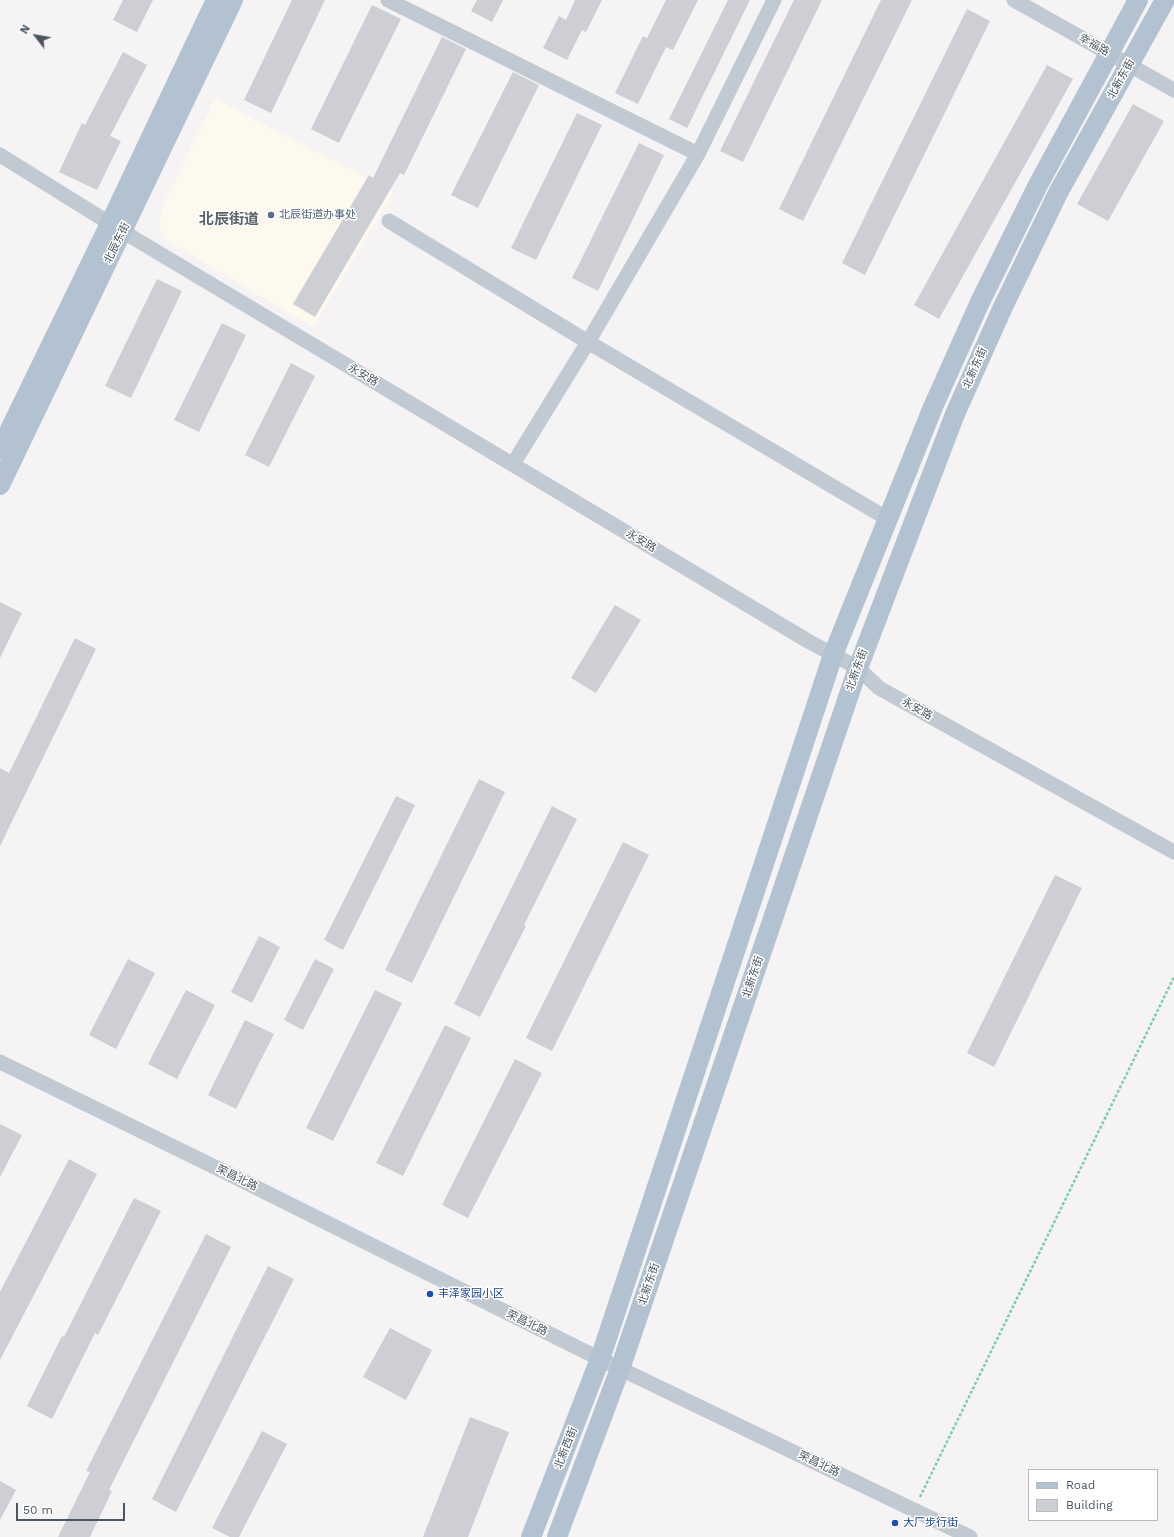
<!DOCTYPE html>
<html>
<head>
<meta charset="utf-8">
<style>
  body { margin:0 }
  #map { position:relative; width:1174px; height:1537px; overflow:hidden; background:#f5f3f3; font-family:"Work Sans",sans-serif }
  canvas { display:block }
  .legend { position:absolute; left:1028px; top:1469px; width:130px; height:52px; box-sizing:border-box; background:#fff; border:1px solid #b7bbc0; margin:0; padding:5px 7px; list-style:none; font-size:12px; color:#4a5661 }
  .legend li { display:flex; align-items:center; gap:8px; height:20px }
  .legend b { width:20px; border:1px solid #b7bbc0 }
  .north { position:absolute; left:16px; top:16px; width:40px; height:40px; -webkit-text-stroke:3px #fff; paint-order:stroke; rotate:301deg; font-size:11px; font-weight:700; line-height:16px; text-align:center; color:#4a5661 }
  .north::after { content:''; display:block; margin:auto; width:14px; height:18px; background:#4a5661; clip-path:polygon(50% 0,100% 100%,50% 72%,0 100%) }
  .scale { position:absolute; left:16px; top:1503px; width:109px; height:18px; box-sizing:border-box; border:2px solid #4a5661; border-top:0; padding-left:5px; font-size:12px; line-height:14px; white-space:nowrap; color:#4a5661; -webkit-text-stroke:3px #fff; paint-order:stroke }
</style>
</head>
<body>
<div id="map">
<canvas width="1174" height="1537"></canvas>
<ul class="legend">
<li><b style="height:5px;background:#b3c2d1"></b>Road</li>
<li><b style="height:11px;background:#cdcfd5"></b>Building</li>
</ul>
<div class="north">N</div>
<div class="scale">50 m</div>
</div>
<script>
const ctx = document.querySelector('canvas').getContext('2d');
ctx.lineJoin = 'round';
function fill(path, color) { ctx.fillStyle = color; ctx.fill(path, 'evenodd'); }
const poly = rows => new Path2D(rows.map(r => 'M' + r).join(''));
function trace(path, color, width, dash) { ctx.strokeStyle = color; ctx.lineWidth = width; ctx.lineCap = dash ? 'butt' : 'round'; ctx.setLineDash(dash || []); ctx.stroke(path); }
function drawText(font, color, halo, rows, align = 'center') {
  ctx.font = font + ' "Work Sans","Noto Sans SC",sans-serif'; ctx.lineWidth = 3; ctx.setLineDash([]); ctx.textBaseline = 'middle'; ctx.strokeStyle = halo; ctx.fillStyle = color; for (const [text, x, y, turn = 0] of rows) {
    ctx.save(); ctx.translate(x, y); ctx.rotate((+turn || 0) * Math.PI / 180); ctx.textAlign = isNaN(turn) ? turn : align; if (halo) ctx.strokeText(text, 0, 0); ctx.fillText(text, 0, 0); ctx.restore();
  }
}
const commercial = poly([
  [215,99,394,192,313,327,165,239,159,225,163,205]
]);
const building = poly([
  [123,0,153,0,137,32,113,20],
  [292,0,325,0,271,113,244,100],
  [477,0,503,0,492,22,471,11],
  [575,0,602,0,586,32,582,30,567,60,543,48,559,16,566,20],
  [666,0,698,0,673,50,666,47,638,104,615,93,643,36,647,38],
  [728,0,750,0,687,128,669,119],
  [794,0,822,0,743,162,720,151],
  [881,0,912,0,803,221,779,209],
  [372,5,401,19,339,143,311,129],
  [967,9,990,21,865,275,842,263],
  [442,37,466,49,404,175,400,173,315,317,293,304,369,175,373,178],
  [123,52,147,65,110,136,121,141,97,190,59,172,82,123,85,125],
  [1047,65,1073,79,939,319,914,305],
  [513,72,539,85,478,208,451,195],
  [1133,104,1164,121,1108,221,1077,204],
  [577,113,602,125,536,260,511,248],
  [639,143,664,155,598,291,572,278],
  [157,279,182,291,131,398,105,386],
  [222,323,246,335,199,432,174,420],
  [291,363,315,376,269,467,245,455],
  [0,602,22,613,0,658],
  [615,605,641,620,596,693,571,678],
  [75,638,96,649,0,846,0,768,9,773],
  [479,779,505,792,412,983,385,970],
  [396,796,415,805,343,950,324,940],
  [552,806,577,819,524,925,526,926,480,1017,454,1004],
  [623,842,649,855,552,1051,526,1038],
  [1055,875,1082,888,994,1067,967,1053],
  [259,936,280,947,252,1003,231,992],
  [128,959,155,973,116,1049,89,1035],
  [315,959,334,969,303,1030,284,1020],
  [186,990,215,1005,177,1079,148,1064],
  [375,990,402,1003,333,1141,306,1128],
  [245,1020,274,1034,236,1109,208,1095],
  [445,1025,471,1038,403,1176,376,1163],
  [515,1059,542,1073,468,1218,442,1205],
  [0,1124,22,1135,0,1177],
  [69,1159,97,1174,0,1360,0,1292],
  [134,1198,161,1211,98,1335,95,1333,52,1419,27,1406,62,1336,64,1337],
  [206,1234,231,1247,109,1490,112,1491,90,1537,58,1537,90,1472,86,1471],
  [268,1266,294,1279,176,1512,152,1499],
  [390,1328,432,1350,406,1400,363,1377],
  [470,1417,509,1432,468,1537,423,1537],
  [262,1431,287,1444,239,1537,230,1537,212,1528],
  [0,1481,16,1490,0,1520]
]);
const path = poly([
  [920,1497,1174,977]
]);
const minor = poly([
  [388,0,698,154],
  [1014,0,1174,90],
  [0,155,122,231,808,641,858,668,879,688,1174,852],
  [389,221,588,342,888,519],
  [513,464,588,342,698,154,774,0],
  [0,1062,229,1174,600,1359,970,1537]
]);
const major = poly([
  [0,450,110,224,216,0],
  [0,485,233,0],
  [531,1537,600,1359,833,655,933,407,980,302,1038,185,1138,0],
  [557,1537,620,1369,858,668,955,414,1002,309,1058,193,1165,0]
]);
const markers = [
  [271,215,4,"#5c6f8a"],
  [430,1294,4,"#1a4fb4"],
  [895,1523,4,"#1a4fb4"]
];
const streetNames = [
  ["幸福路",1094,45,29],
  ["北新东街",1121,79,-61],
  ["北辰东街",117,243,-64],
  ["北新东街",975,368,-66],
  ["永安路",363,375,31],
  ["永安路",641,541,31],
  ["北新东街",857,670,-70],
  ["永安路",917,709,29],
  ["北新东街",753,977,-71],
  ["荣昌北路",237,1178,26],
  ["北新东街",649,1284,-71],
  ["荣昌北路",527,1323,26],
  ["北新西街",566,1448,-69],
  ["荣昌北路",819,1464,26]
];
const serviceNames = [
  ["北辰街道办事处",279,215]
];
const transitNames = [
  ["丰泽家园小区",438,1294],
  ["大厂步行街",903,1523]
];
const districtNames = [
  ["北辰街道",229,220]
];
fill(commercial, '#fdf9ef');
fill(building, '#cdcfd5');
trace(path, '#7ad0a6', 2.5, [3, 2]);
trace(minor, '#c1cad2', 15);
trace(major, '#b3c2d1', 20);
for (const [x, y, r, color] of markers) { const dot = new Path2D(); dot.arc(x, y, r, 0, 2 * Math.PI); ctx.fillStyle = color; ctx.fill(dot); trace(dot, '#fff', 1.5); }
drawText('11px', '#4a5661', '#fff', streetNames);
drawText('11px', '#4e5e75', '#fff', serviceNames, 'left');
drawText('11px', '#164399', '#fff', transitNames, 'left');
drawText('bold 15px', '#5f6368', '#fff', districtNames);
</script>
</body>
</html>
